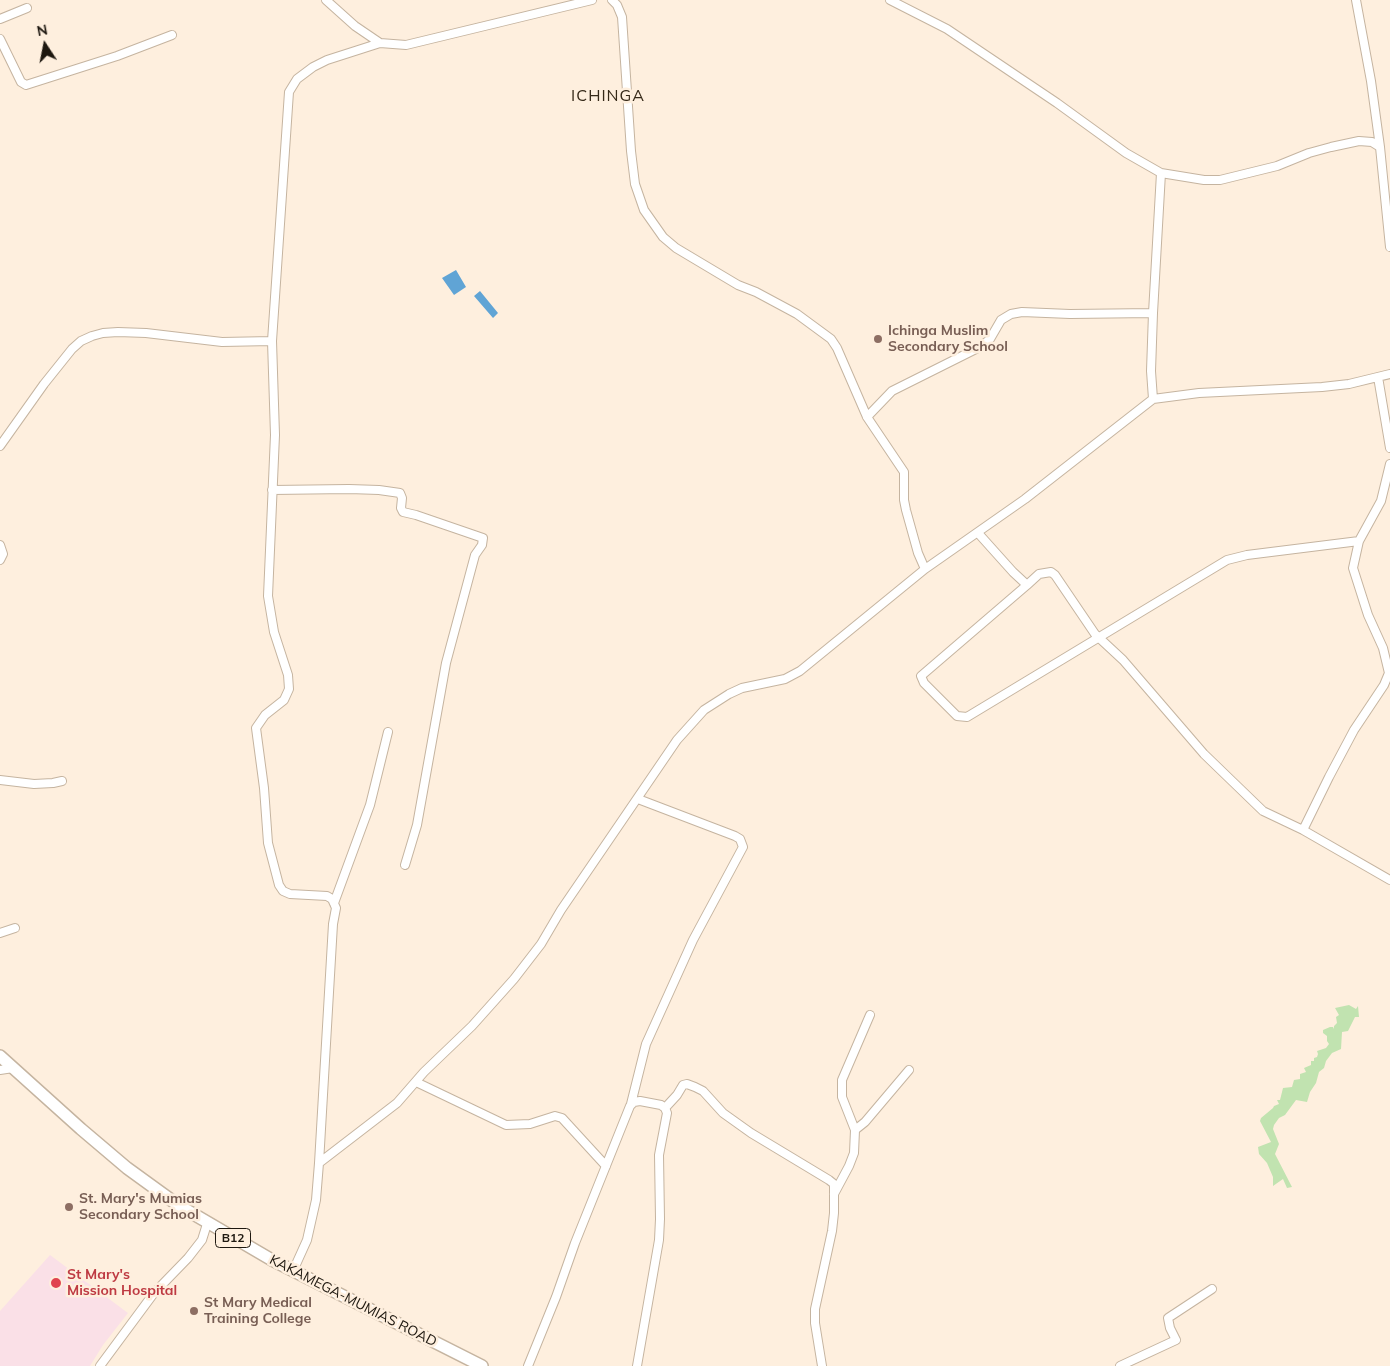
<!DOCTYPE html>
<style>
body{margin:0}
#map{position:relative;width:1390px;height:1366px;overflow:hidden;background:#feefde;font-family:Mulish,sans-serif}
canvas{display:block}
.north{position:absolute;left:20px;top:20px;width:50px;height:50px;-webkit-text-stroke:4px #feefde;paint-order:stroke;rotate:349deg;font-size:14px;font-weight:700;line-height:20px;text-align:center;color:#1e1810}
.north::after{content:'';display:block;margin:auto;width:18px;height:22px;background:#1e1810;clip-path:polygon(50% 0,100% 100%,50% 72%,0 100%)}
</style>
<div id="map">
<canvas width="1390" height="1366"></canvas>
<div class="north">N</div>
</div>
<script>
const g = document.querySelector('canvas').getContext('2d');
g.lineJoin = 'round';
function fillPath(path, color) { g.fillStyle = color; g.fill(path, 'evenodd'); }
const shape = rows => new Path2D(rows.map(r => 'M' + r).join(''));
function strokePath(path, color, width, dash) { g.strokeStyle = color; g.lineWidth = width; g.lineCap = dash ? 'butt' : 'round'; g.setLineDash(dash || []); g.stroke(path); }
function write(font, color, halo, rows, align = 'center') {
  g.font = font + ' Mulish,sans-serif'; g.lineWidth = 5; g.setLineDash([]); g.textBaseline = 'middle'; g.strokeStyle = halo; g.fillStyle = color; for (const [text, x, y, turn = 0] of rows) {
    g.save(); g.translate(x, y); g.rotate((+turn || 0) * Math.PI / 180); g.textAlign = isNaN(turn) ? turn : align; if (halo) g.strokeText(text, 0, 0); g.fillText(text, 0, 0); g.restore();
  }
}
fillPath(shape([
 [50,1255,128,1313,103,1345,90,1366,0,1366,0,1311]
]), '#fae0e7');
fillPath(shape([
 [1349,1005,1356,1009,1358,1006,1359,1017,1355,1017,1348,1031,1342,1032,1341,1049,1332,1053,1326,1061,1324,1068,1319,1072,1316,1083,1310,1092,1307,1102,1296,1100,1285,1115,1279,1118,1274,1125,1273,1129,1279,1144,1275,1154,1292,1187,1287,1188,1283,1179,1273,1186,1273,1177,1267,1163,1259,1154,1258,1147,1271,1142,1260,1121,1261,1118,1273,1108,1274,1106,1279,1104,1277,1100,1280,1100,1283,1088,1292,1087,1294,1080,1300,1079,1300,1074,1306,1072,1304,1068,1311,1065,1311,1061,1314,1061,1314,1058,1317,1057,1318,1054,1317,1051,1326,1048,1329,1044,1327,1041,1327,1036,1323,1033,1323,1030,1330,1027,1333,1027,1334,1029,1334,1026,1337,1023,1336,1017,1339,1015,1335,1008]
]), '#c1e3b0');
fillPath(shape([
 [456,270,466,287,454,295,442,278],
 [480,291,498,313,493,318,474,296]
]), '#60a4d5');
const minor = shape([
 [326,0,355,26,380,43,406,45,592,0],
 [612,0,617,5,622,17,631,151,635,184,644,210,663,237,676,248,738,285,756,292,797,314,831,339,837,348,867,417,904,472,904,500,906,510,918,553,925,569],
 [890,0,947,29,1057,103,1126,153,1161,173,1204,180,1220,180,1277,166,1309,153,1331,147,1359,141,1372,142,1380,147,1390,247],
 [1356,0,1371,81,1380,147],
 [0,19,27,8],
 [0,39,21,82,26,85,117,56,172,35],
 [1378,377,1390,448],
 [1153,399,1151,371,1153,313,1161,173],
 [867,417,892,391,980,347,990,339,1001,320,1011,314,1022,312,1070,314,1153,313],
 [0,446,44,384,72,349,81,341,92,336,103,333,118,332,146,333,222,342,272,341],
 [272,490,349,489,379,490,400,493,402,498,401,508,403,512,416,515,483,538,482,545,475,555,446,663,417,825,405,865],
 [978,533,1013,572,1027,585,1039,574,1051,572,1055,575,1095,634,1123,660,1204,754,1263,811,1303,830,1390,880],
 [0,545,3,554,0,560],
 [1027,585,921,676,924,683,957,716,967,717,1227,560,1247,555,1359,541],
 [0,780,34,784,53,783,62,781],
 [1303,830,1329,777,1354,730,1384,685,1389,673,1383,648,1368,615,1353,568,1359,541,1381,501,1390,464],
 [334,903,370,805,388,732],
 [0,933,15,928],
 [0,1070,13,1068],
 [416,1082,506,1125,530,1124,555,1116,562,1118,606,1166],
 [631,1104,646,1044,693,940,743,847,740,839,735,836,638,799],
 [665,1108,677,1095,683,1085,687,1084,695,1087,703,1091,723,1113,751,1133,829,1180,834,1184,834,1213,832,1231,815,1309,815,1323,822,1366],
 [855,1130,865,1122,909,1070],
 [319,1163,333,924,336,908,332,899,327,896,290,894,283,891,279,885,268,843,264,788,256,728,265,715,284,700,289,689,288,675,274,632,268,596,275,435,272,341,289,92,297,79,313,67,327,60,380,43],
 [834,1194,849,1166,854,1153,855,1130,842,1097,842,1080,870,1015],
 [293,1271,307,1240,316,1200,319,1163,397,1103,424,1072,472,1026,514,979,541,944,561,910,677,740,704,710,729,694,742,688,785,679,800,671,925,569,1025,499,1153,399,1199,393,1322,387,1349,384,1390,374],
 [100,1366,154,1293,188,1258,202,1240,207,1224],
 [528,1366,556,1297,575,1243,630,1106,634,1102,640,1101,661,1105,665,1108,667,1113,659,1155,660,1219,659,1240,637,1366],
 [1120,1366,1176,1340,1170,1328,1168,1318,1212,1289]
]);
const highway = shape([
 [0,1056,81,1129,127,1168,178,1205,272,1260,482,1366]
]);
strokePath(minor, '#c5b4a0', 10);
strokePath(highway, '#c5b4a0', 14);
strokePath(minor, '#fff', 8);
strokePath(highway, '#fff', 11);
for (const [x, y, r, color] of [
 [878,339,5,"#8d6e63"],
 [69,1207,5,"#8d6e63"],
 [56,1283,6,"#e0444e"],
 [194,1311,5,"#8d6e63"]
]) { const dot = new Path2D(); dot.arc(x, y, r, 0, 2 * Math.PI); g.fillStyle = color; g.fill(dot); strokePath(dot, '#feefde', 2); }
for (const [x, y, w] of [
 [233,1238,35]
]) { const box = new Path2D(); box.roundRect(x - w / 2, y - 9.5, w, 19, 4); g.fillStyle = '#feefde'; g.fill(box); strokePath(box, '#1e1810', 1); }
write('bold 12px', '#1e1810', null, [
 ["B12",233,1238]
]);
write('bold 14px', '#785e54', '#feefde', [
 ["Ichinga Muslim",888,331],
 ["Secondary School",888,347],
 ["St. Mary's Mumias",79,1199],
 ["Secondary School",79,1215],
 ["St Mary Medical",204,1303],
 ["Training College",204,1319]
], 'left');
write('bold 14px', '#be3a42', '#feefde', [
 ["St Mary's",67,1275],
 ["Mission Hospital",67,1291]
], 'left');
write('14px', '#1e1810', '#feefde', [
 ["KAKAMEGA-MUMIAS ROAD",353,1301,27]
]);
g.letterSpacing = '1px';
write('16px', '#362918', '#feefde', [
 ["ICHINGA",608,96]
]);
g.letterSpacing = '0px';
</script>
